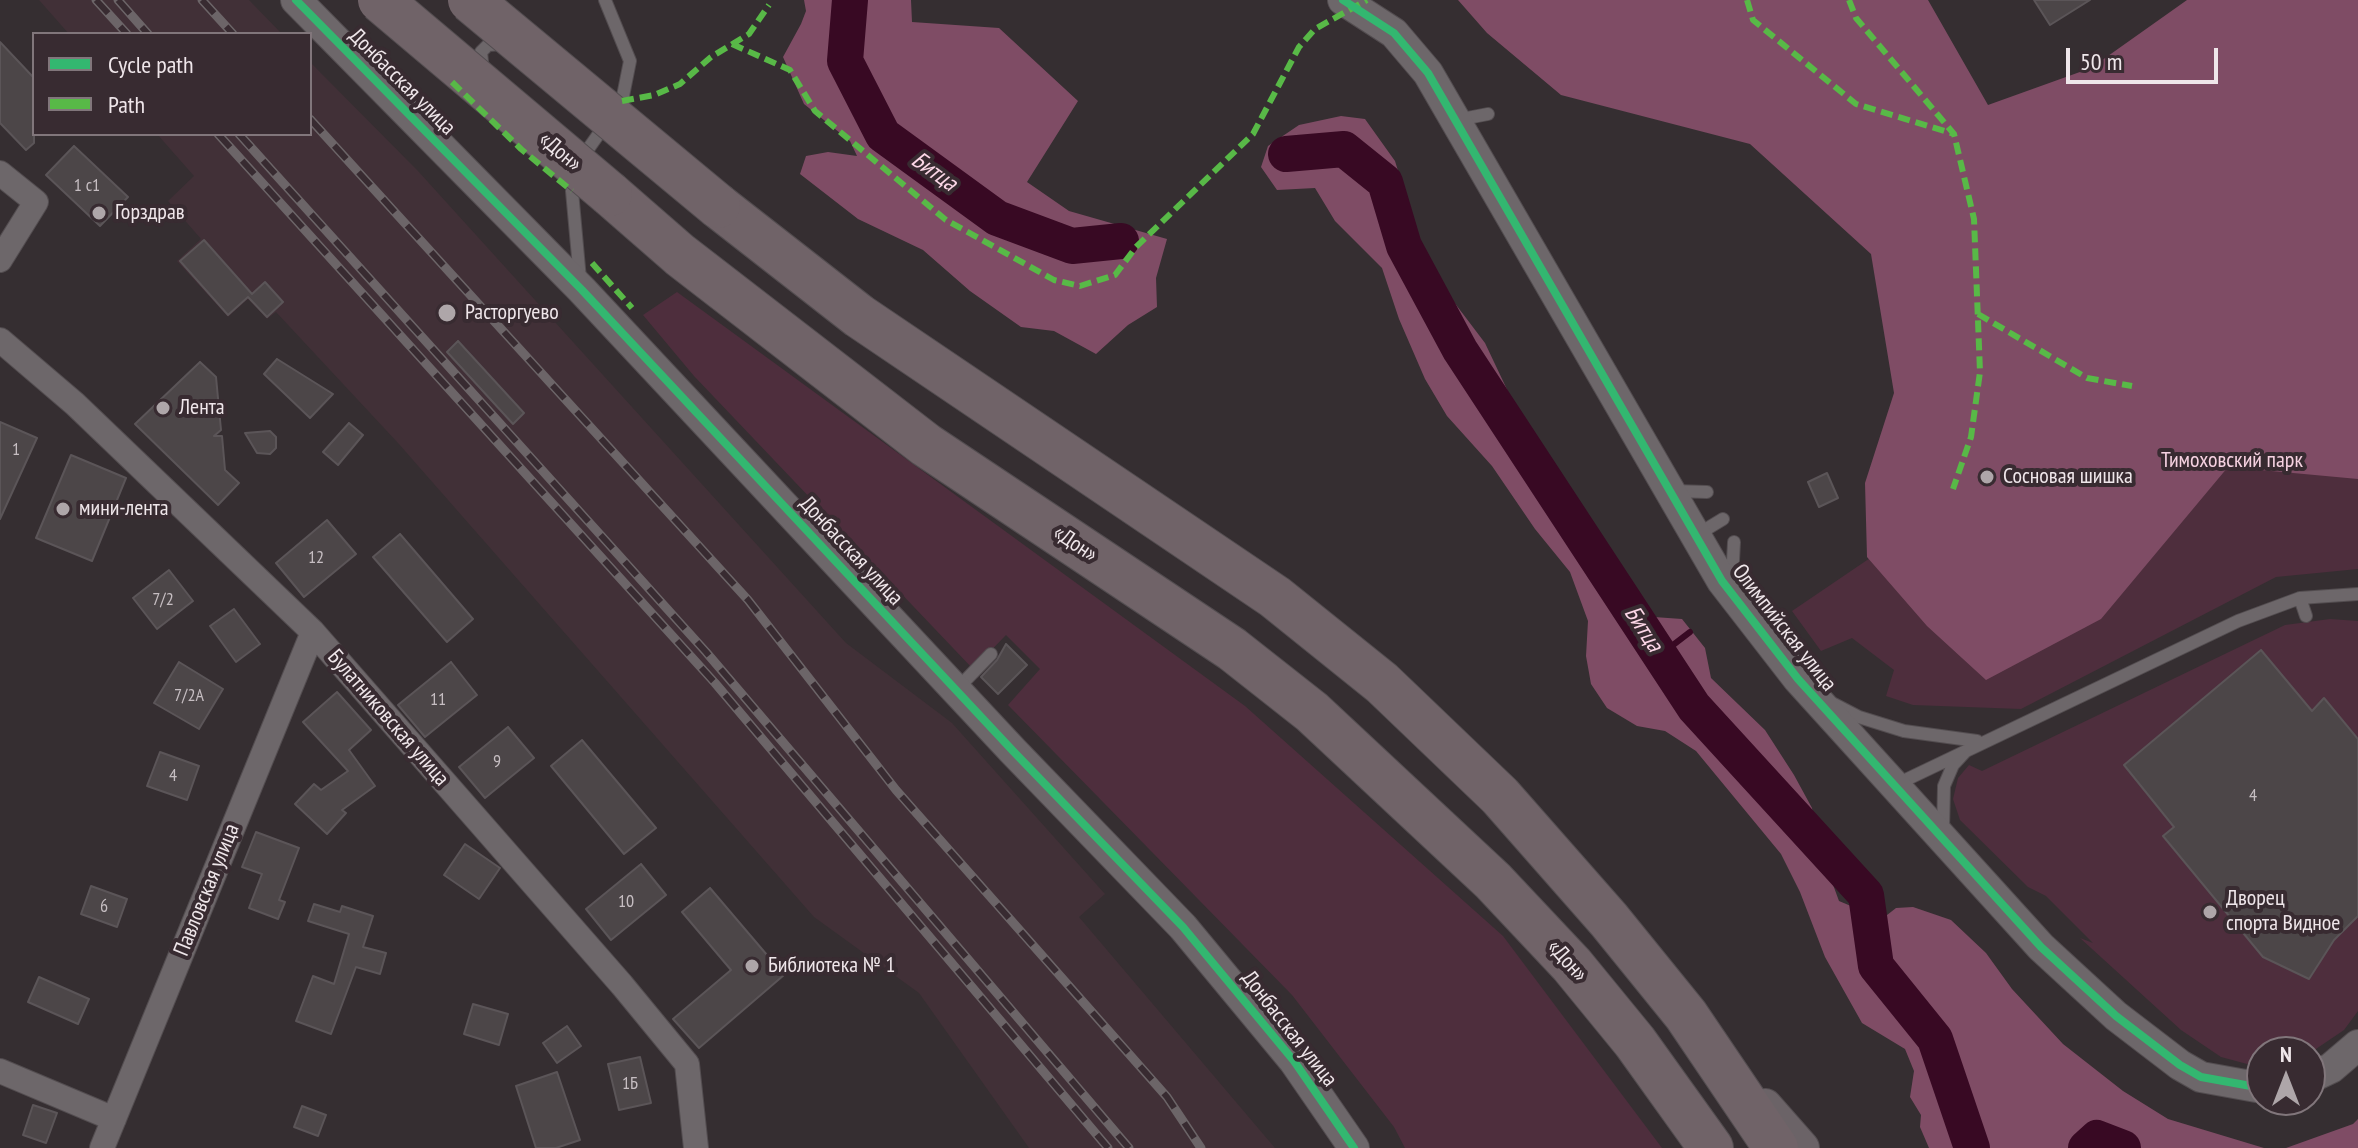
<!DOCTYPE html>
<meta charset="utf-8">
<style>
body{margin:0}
#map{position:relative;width:2358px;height:1148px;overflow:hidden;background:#352e31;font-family:"PT Sans Narrow",sans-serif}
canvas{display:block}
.legend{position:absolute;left:32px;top:32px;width:280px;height:104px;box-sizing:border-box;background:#382b31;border:2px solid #81767b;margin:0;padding:10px 14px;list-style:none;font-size:24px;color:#efe6ea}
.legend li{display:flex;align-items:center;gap:16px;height:40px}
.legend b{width:40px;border:2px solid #81767b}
.north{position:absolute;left:2246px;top:1036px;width:80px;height:80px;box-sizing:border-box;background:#382b31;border:2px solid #81767b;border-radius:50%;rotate:0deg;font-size:22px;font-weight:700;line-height:32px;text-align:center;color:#efe6ea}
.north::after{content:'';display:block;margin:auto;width:28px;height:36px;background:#aea6a9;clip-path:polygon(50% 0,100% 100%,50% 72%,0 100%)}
.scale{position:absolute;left:2066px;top:48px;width:152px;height:36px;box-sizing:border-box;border:4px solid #efe6ea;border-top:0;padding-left:10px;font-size:24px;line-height:28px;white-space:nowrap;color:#efe6ea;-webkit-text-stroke:6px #382b31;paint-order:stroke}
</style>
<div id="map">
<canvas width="2358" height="1148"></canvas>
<ul class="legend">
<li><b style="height:10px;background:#33b770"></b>Cycle path</li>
<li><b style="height:10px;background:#58b947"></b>Path</li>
</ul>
<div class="north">N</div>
<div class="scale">50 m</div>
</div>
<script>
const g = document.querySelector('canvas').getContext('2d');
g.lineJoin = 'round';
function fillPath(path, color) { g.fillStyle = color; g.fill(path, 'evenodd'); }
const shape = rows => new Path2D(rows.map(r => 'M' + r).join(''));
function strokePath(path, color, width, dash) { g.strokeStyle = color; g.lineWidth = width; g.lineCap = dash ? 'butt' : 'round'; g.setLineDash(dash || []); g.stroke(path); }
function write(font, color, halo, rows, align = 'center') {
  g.font = font + ' "PT Sans Narrow",sans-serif'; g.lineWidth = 8; g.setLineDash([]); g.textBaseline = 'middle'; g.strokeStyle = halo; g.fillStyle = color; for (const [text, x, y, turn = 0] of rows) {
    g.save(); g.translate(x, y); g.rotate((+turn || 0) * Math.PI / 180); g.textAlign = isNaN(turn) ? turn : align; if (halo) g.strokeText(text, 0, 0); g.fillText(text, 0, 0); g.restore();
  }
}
fillPath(shape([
 [39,0,249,0,282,34,69,34],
 [310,62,418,171,846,643,952,723,1105,894,1079,917,1275,1148,1029,1148,919,993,814,917,398,443,276,312,267,319,248,299,228,317,177,261,201,239,168,201,194,176,157,134,310,134]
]), '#413037');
fillPath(shape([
 [2358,227,2358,569,2276,577,2021,709,1913,705,1886,696,1894,670,1852,638,1821,651,1792,611],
 [677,292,1245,706,1503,936,1662,1148,1405,1148,1394,1127,1292,995,1008,705,1040,669,1006,635,973,669,694,376,643,315],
 [2330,619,2358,621,2358,1011,2344,1030,2310,1053,2262,1052,2262,1068,2221,1057,2181,1030,2080,938,2093,943,2046,896,2028,887,1960,820,1953,799,1958,778,1969,765,1982,771,2285,625]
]), '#4e2e3d');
fillPath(shape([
 [804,0,911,0,912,22,999,28,1078,101,1027,182,1069,211,1167,239,1156,278,1157,307,1128,325,1096,354,1054,331,1021,327,970,291,923,250,858,219,800,174,806,156,828,152,857,156,850,141,804,104,783,57,801,24,806,11],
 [1458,0,1928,0,1988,105,2091,68,2187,0,2358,0,2358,479,2228,467,2101,619,1986,680,1927,626,1867,557,1865,483,1894,393,1871,254,1750,144,1561,95,1487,33],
 [1341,116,1365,119,1395,161,1406,197,1410,227,1438,281,1485,343,1512,400,1557,474,1654,617,1682,619,1705,648,1711,678,1765,730,1794,775,1812,808,1817,841,1839,901,1882,919,1896,908,1913,907,1951,920,1986,953,2012,989,2063,1044,2123,1091,2168,1119,2264,1148,1929,1148,1920,1127,1921,1115,1910,1097,1914,1071,1905,1049,1862,1023,1825,957,1800,892,1781,854,1696,751,1665,731,1637,726,1607,708,1591,684,1586,656,1588,621,1570,572,1535,529,1492,466,1447,416,1425,379,1399,319,1382,268,1335,221,1315,188,1277,190,1261,167,1268,146,1299,125],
 [2358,1119,2358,1148,2286,1148,2353,1124]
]), '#7f4c65');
strokePath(shape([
 [1660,655,1690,632]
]), '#380923', 6);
strokePath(shape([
 [850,0,845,61,883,135,997,218,1072,246,1121,241],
 [1286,154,1344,149,1385,182,1404,246,1460,350,1694,707,1866,895,1876,966,1935,1039,1972,1148],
 [2086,1148,2097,1138,2123,1148]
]), '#380923', 36);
const building = shape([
 [2034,0,2090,0,2050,25,2034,0],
 [0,42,34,78,34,143,26,150,0,123,0,42],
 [74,146,128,197,100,226,46,175,74,146],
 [204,240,252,294,265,282,283,302,267,317,248,297,228,315,180,261,204,240],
 [458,341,524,413,513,424,447,352,458,341],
 [277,359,333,394,310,418,264,374,277,359],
 [200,362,216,377,221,430,214,436,222,436,225,470,239,483,218,505,135,424,200,362],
 [0,422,37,438,0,519,0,422],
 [349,423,363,435,338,465,323,452,349,423],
 [270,431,276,437,276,448,270,454,257,453,245,433,270,431],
 [71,455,126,478,92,561,36,538,71,455],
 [1827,473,1838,498,1819,507,1808,482,1827,473],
 [327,520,356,554,304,597,276,563,327,520],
 [400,534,473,619,447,642,373,557,400,534],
 [169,570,193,601,157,629,133,598,169,570],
 [234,609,260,644,236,662,210,626,234,609],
 [1006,644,1027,665,998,694,981,677,997,660,1006,644],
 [2261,650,2312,711,2324,698,2358,739,2358,916,2334,940,2309,979,2263,957,2163,836,2174,827,2124,765,2261,650],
 [179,662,223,689,199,729,154,703,179,662],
 [451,662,477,695,425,737,398,705,451,662],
 [337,692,371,730,349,750,375,786,342,810,346,813,327,834,295,804,314,784,321,790,348,771,303,722,337,692],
 [508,727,534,758,485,798,459,767,508,727],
 [582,740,656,828,624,854,551,766,582,740],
 [160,752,199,766,187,800,147,786,160,752],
 [256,832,299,848,279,900,285,902,278,919,249,908,262,874,242,867,256,832],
 [465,844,500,868,479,899,444,875,465,844],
 [641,864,666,895,611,940,586,909,641,864],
 [91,886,127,899,117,927,81,914,91,886],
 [710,888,784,975,699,1048,673,1019,731,970,682,912,710,888],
 [314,904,340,912,342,906,373,916,363,947,386,953,380,974,356,967,331,1034,296,1021,313,976,334,984,349,934,308,921,314,904],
 [39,977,89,999,78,1024,28,1002,39,977],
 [473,1004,508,1014,499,1045,464,1034,473,1004],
 [567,1026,581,1046,557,1063,543,1043,567,1026],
 [640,1057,651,1103,619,1110,608,1064,640,1057],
 [557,1072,580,1140,556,1148,536,1148,516,1086,557,1072],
 [33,1105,57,1113,46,1143,23,1135,33,1105],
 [302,1106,326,1115,318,1136,294,1127,302,1106]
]);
fillPath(building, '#4c4648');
strokePath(building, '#5b5558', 2);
const service = shape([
 [483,71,481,52,488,45,503,44],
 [1457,120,1488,114],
 [580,279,572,191,586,152,622,101,630,61,605,0],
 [1674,491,1707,492],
 [1695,536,1723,519],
 [1724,579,1733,561,1734,542],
 [2300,598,2306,616],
 [957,689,991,654],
 [1834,704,1859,717,1904,731,1977,741],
 [1895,785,2238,621,2300,598,2358,594],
 [1943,831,1944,786,1953,765,1965,752]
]);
const minor = shape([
 [0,173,36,202,0,260],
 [0,340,75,404,313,632,622,985,687,1064,696,1148],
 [0,1071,114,1119],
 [102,1148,313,632]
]);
const tertiary = shape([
 [296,0,582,290,1013,751,1183,927,1294,1061,1354,1148],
 [1343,0,1394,33,1428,73,1722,581,1798,679,2041,947,2116,1016,2180,1065,2201,1077,2262,1088],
 [2310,1078,2331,1068,2358,1045]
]);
const secondary = shape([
 [1765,1106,1802,1148]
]);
const motorway = shape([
 [610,194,680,255,926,445,1232,649,1312,712,1493,881,1572,965,1635,1042,1711,1148],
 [718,206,859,316,1275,597,1382,683,1500,796,1609,920,1686,1015,1776,1148]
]);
strokePath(service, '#534d50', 14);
strokePath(minor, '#534d50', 26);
strokePath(tertiary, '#534d50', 32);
strokePath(secondary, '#534d50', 36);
strokePath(motorway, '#534d50', 46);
strokePath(service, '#6d676a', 12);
strokePath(minor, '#6d676a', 24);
strokePath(tertiary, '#6d676a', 30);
strokePath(secondary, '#6b6367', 34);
strokePath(motorway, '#706368', 44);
const rail = shape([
 [96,0,127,34],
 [118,0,148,34],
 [202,0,233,34],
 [310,119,748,600,896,790,1167,1097,1201,1148],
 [218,134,715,683,1108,1148],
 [239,134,706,652,1129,1148]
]);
strokePath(rail, '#6c6568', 9);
strokePath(rail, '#382b31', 6, [18]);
const motorwayBridge = shape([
 [380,0,610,194],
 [470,0,718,206]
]);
strokePath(motorwayBridge, '#534d50', 46, []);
strokePath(motorwayBridge, '#706368', 44);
strokePath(shape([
 [1747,0,1753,20,1856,104,1954,134],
 [1849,0,1856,18,1954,134,1974,219,1980,372,1971,437,1953,489],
 [732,44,790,70,815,111,946,220,1054,280,1080,286,1115,275,1136,247,1253,134,1299,47,1315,29,1367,0],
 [452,82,521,149,572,191],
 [622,101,654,95,680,84,711,57,749,34,769,5],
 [592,263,632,308],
 [1978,314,2087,378,2132,386]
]), '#58b947', 6, [12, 6]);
strokePath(shape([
 [296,0,582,290,1013,751,1183,927,1294,1061,1354,1148],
 [1343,0,1394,33,1428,73,1722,581,1798,679,2041,947,2116,1016,2180,1065,2201,1077,2262,1088]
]), '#33b770', 8);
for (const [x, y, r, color] of [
 [99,213,8,"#aea6a9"],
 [447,313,10,"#aea6a9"],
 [163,408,8,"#aea6a9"],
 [1987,477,8,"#aea6a9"],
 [63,509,8,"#aea6a9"],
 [2210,912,8,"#aea6a9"],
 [752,966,8,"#aea6a9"]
]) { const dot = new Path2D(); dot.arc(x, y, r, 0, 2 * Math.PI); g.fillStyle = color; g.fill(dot); strokePath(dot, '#382b31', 3); }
write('18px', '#c6bec2', null, [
 ["1 с1",87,186],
 ["1",16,450],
 ["12",316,558],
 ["7/2",163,600],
 ["7/2А",189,696],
 ["11",438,700],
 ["9",497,762],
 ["4",173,776],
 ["4",2253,796],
 ["10",626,902],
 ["6",104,907],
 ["1Б",630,1084]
]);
write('22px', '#efe6ea', '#382b31', [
 ["Донбасская улица",402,82,45],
 ["«Дон»",560,152,40],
 ["«Дон»",1075,544,34],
 ["Донбасская улица",851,551,47],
 ["Олимпийская улица",1784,628,52],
 ["Булатниковская улица",388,718,49],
 ["Павловская улица",207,890,-68],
 ["«Дон»",1567,961,48],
 ["Донбасская улица",1289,1029,52]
]);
write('22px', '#efe6ea', '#382b31', [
 ["Горздрав",115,213],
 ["Расторгуево",465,313],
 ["Лента",179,408],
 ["Сосновая шишка",2003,477],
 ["мини-лента",79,509],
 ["Дворец",2226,899],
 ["спорта Видное",2226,924],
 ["Библиотека № 1",768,966]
], 'left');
write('22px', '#f6d2e1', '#382b31', [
 ["Тимоховский парк",2232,461]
]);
write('italic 24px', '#fcd7e7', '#382b31', [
 ["Битца",934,172,36],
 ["Битца",1643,629,57]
]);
</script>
